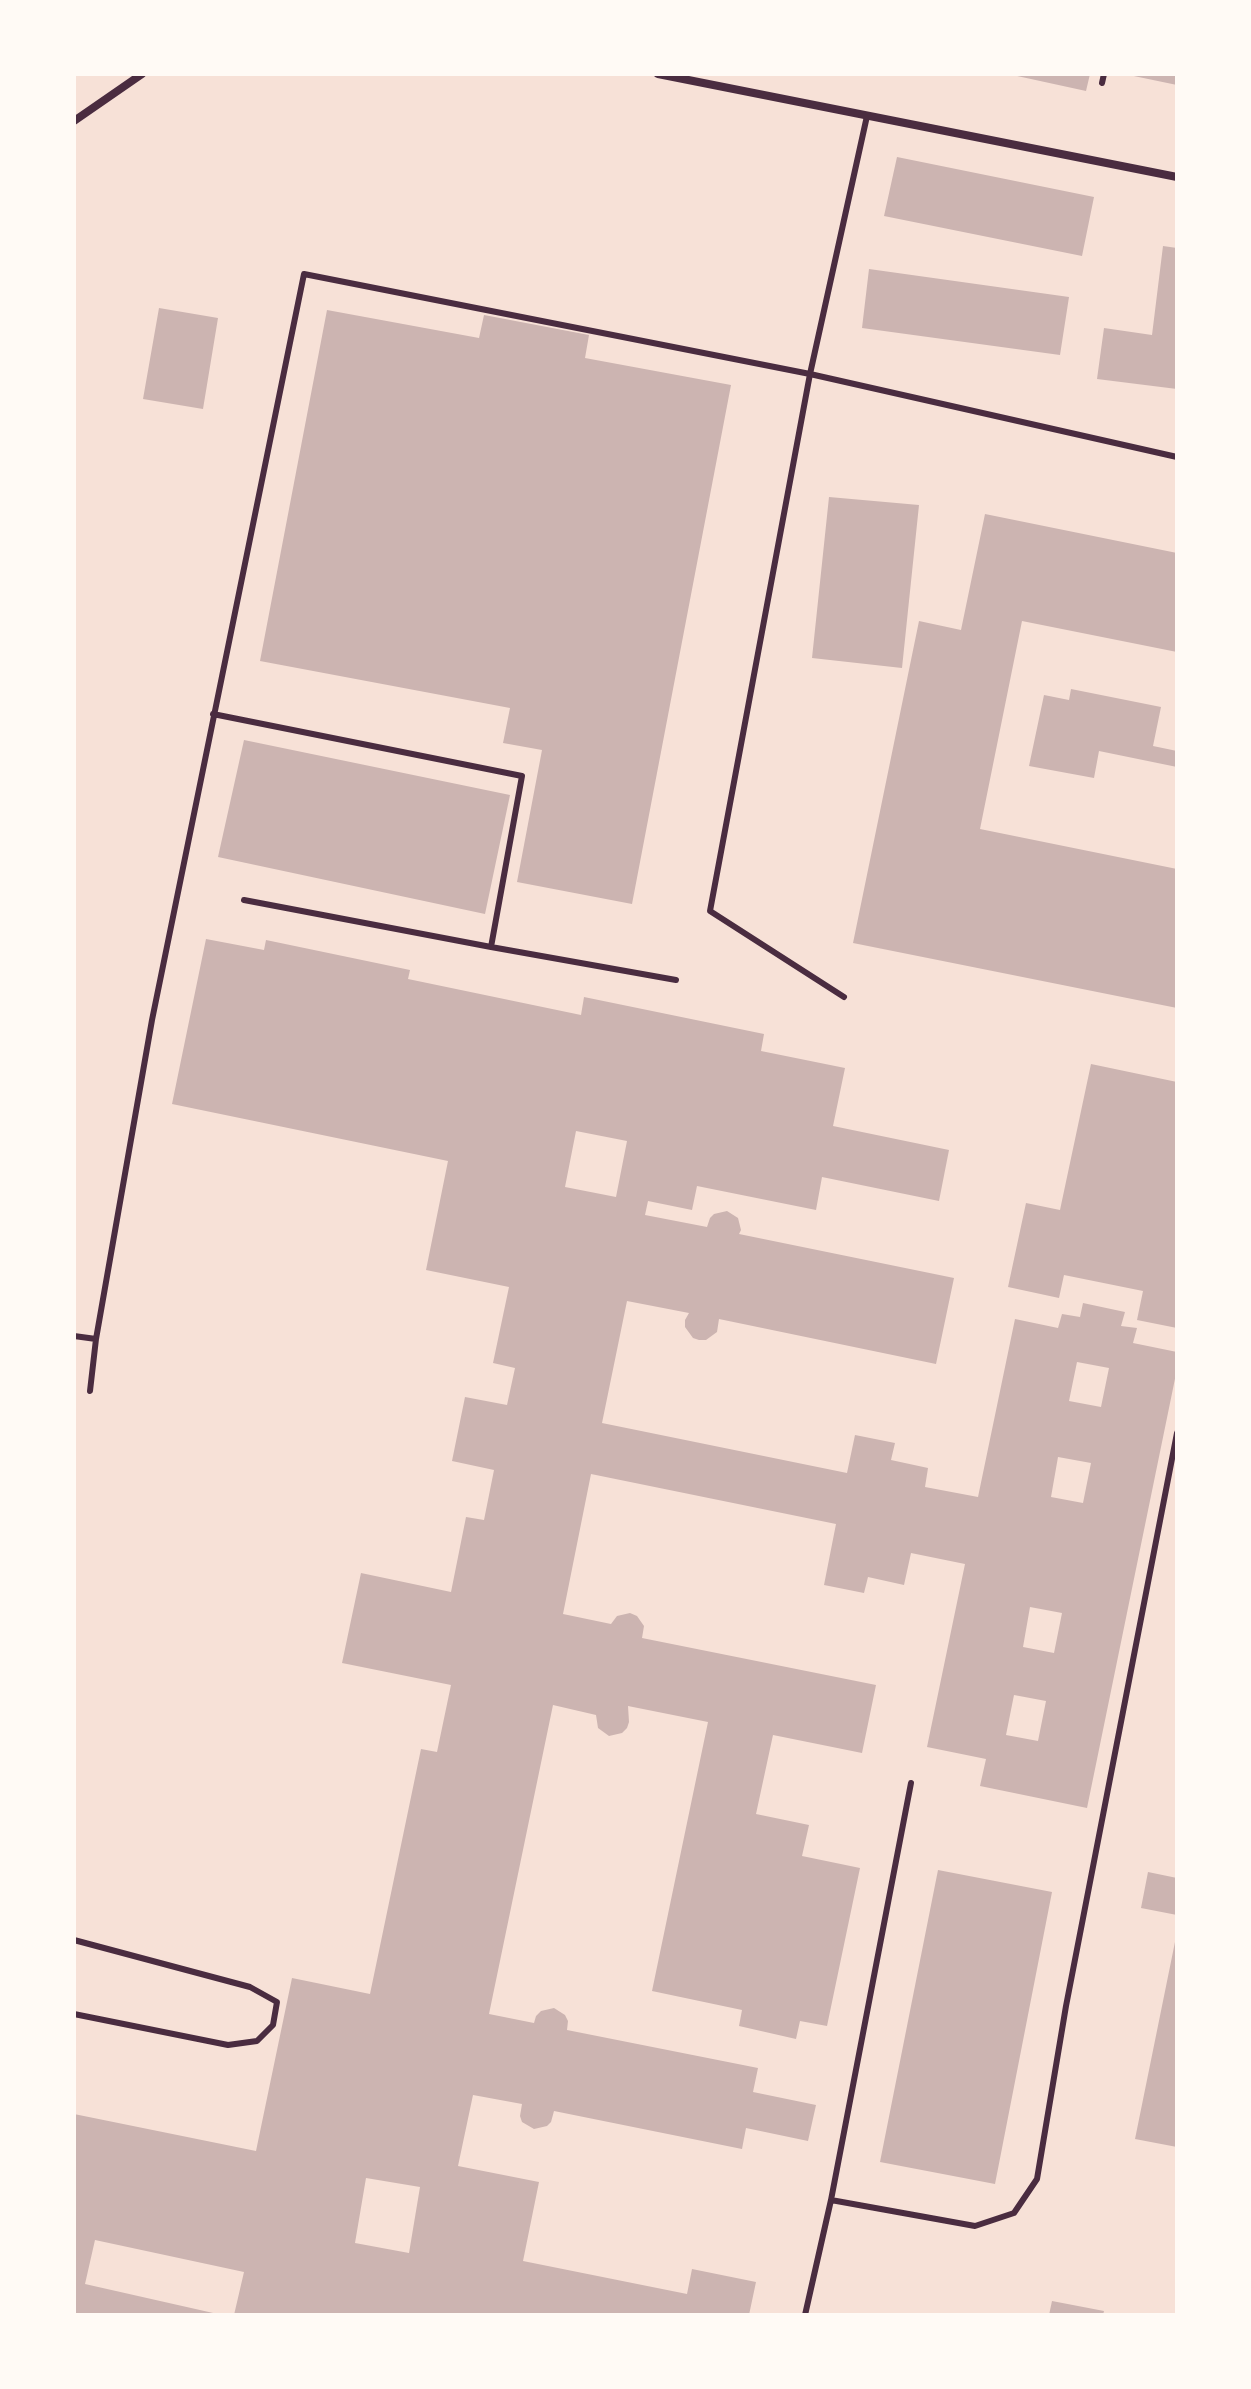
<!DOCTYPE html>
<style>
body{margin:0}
#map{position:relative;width:1251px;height:2389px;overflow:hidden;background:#f7e1d7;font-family:"PT Serif",serif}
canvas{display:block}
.frame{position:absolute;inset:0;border:76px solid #fffaf5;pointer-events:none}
</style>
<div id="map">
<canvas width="1251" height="2389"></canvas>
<div class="frame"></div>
</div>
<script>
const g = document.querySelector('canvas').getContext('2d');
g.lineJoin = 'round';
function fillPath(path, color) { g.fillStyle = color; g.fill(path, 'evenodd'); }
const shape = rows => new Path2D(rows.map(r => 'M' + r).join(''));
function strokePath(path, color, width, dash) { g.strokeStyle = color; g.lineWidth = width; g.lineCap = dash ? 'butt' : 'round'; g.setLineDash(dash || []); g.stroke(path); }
fillPath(shape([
 [1008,74,1090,74,1086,91],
 [1129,74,1177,74,1177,85,1129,75],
 [897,157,1094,197,1082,256,884,216],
 [1163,246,1177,248,1177,389,1097,379,1104,328,1152,335],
 [869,269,1069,297,1060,355,862,328],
 [159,308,218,318,203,409,143,399],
 [327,310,479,338,484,315,589,335,585,358,731,385,632,904,517,882,542,750,503,743,510,708,260,661],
 [829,497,919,505,902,668,812,658],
 [985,514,1177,553,1177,652,1022,621,980,829,1177,869,1177,1008,853,943,919,621,961,630],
 [1071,689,1161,707,1153,746,1177,751,1177,767,1099,751,1094,778,1029,766,1044,695,1069,700],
 [244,740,510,795,485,914,218,857],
 [206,939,264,950,266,940,410,970,408,979,581,1015,584,997,764,1034,761,1051,845,1068,833,1126,949,1150,939,1201,822,1177,816,1210,697,1186,692,1210,648,1201,645,1215,707,1227,710,1218,714,1214,727,1211,738,1218,741,1230,739,1234,954,1278,936,1364,719,1319,717,1332,706,1340,699,1340,693,1338,685,1327,685,1320,689,1313,627,1301,602,1423,847,1473,855,1435,895,1443,891,1460,928,1468,925,1487,978,1497,1015,1319,1058,1328,1062,1314,1080,1317,1083,1303,1125,1312,1121,1326,1137,1328,1133,1343,1177,1352,1177,1369,1087,1808,980,1786,986,1759,927,1747,965,1564,911,1553,904,1585,868,1577,864,1593,824,1585,836,1524,591,1474,563,1614,611,1624,617,1616,630,1613,637,1616,644,1626,642,1638,876,1685,862,1753,773,1735,756,1814,809,1825,802,1856,860,1868,827,2026,800,2021,796,2039,739,2026,742,2010,652,1991,708,1722,628,1706,629,1722,627,1728,622,1733,609,1736,598,1728,596,1715,553,1705,489,2014,534,2023,536,2016,541,2011,554,2008,565,2015,568,2021,567,2030,758,2068,753,2092,816,2105,808,2141,746,2128,742,2149,554,2111,551,2122,547,2126,534,2129,522,2122,520,2116,522,2104,473,2095,458,2166,539,2182,523,2261,687,2294,692,2269,756,2282,749,2315,234,2315,244,2272,95,2240,85,2284,222,2315,74,2315,74,2114,256,2151,292,1978,370,1994,421,1749,437,1752,451,1685,342,1663,361,1573,451,1592,466,1517,484,1520,494,1470,452,1461,465,1397,507,1405,515,1368,493,1363,509,1287,426,1270,448,1161,172,1104],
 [576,1131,627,1141,616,1197,565,1187],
 [1077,1362,1109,1368,1101,1407,1069,1401],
 [1058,1457,1091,1463,1083,1503,1051,1497],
 [1030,1607,1062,1613,1054,1653,1023,1647],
 [1014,1695,1046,1701,1038,1741,1006,1735],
 [366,2178,420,2187,409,2253,355,2243],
 [1091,1064,1177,1082,1177,1328,1137,1320,1143,1291,1064,1275,1059,1298,1008,1287,1026,1203,1060,1210],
 [938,1870,1052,1892,995,2184,880,2162],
 [1148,1872,1177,1878,1177,1915,1141,1908],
 [1176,1937,1177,1937,1177,2147,1135,2139],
 [1052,2301,1104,2311,1103,2315,1049,2315]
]), '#ccb4b1');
strokePath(shape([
 [1102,83,1104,74],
 [867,116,810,374,1177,457],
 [213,714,522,776,491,947,244,900],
 [491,947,676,980],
 [74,1336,96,1339],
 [90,1391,96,1339,152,1020,304,274,810,374,710,911,844,997],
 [74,1940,250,1987,277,2002,273,2025,257,2041,228,2045,74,2014],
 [831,2200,975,2226,1014,2213,1037,2179,1066,2006,1177,1433],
 [805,2315,831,2200,911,1783]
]), '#4a2c40', 6);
strokePath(shape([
 [658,74,1177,177],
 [74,121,142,74]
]), '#4a2c40', 8);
</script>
